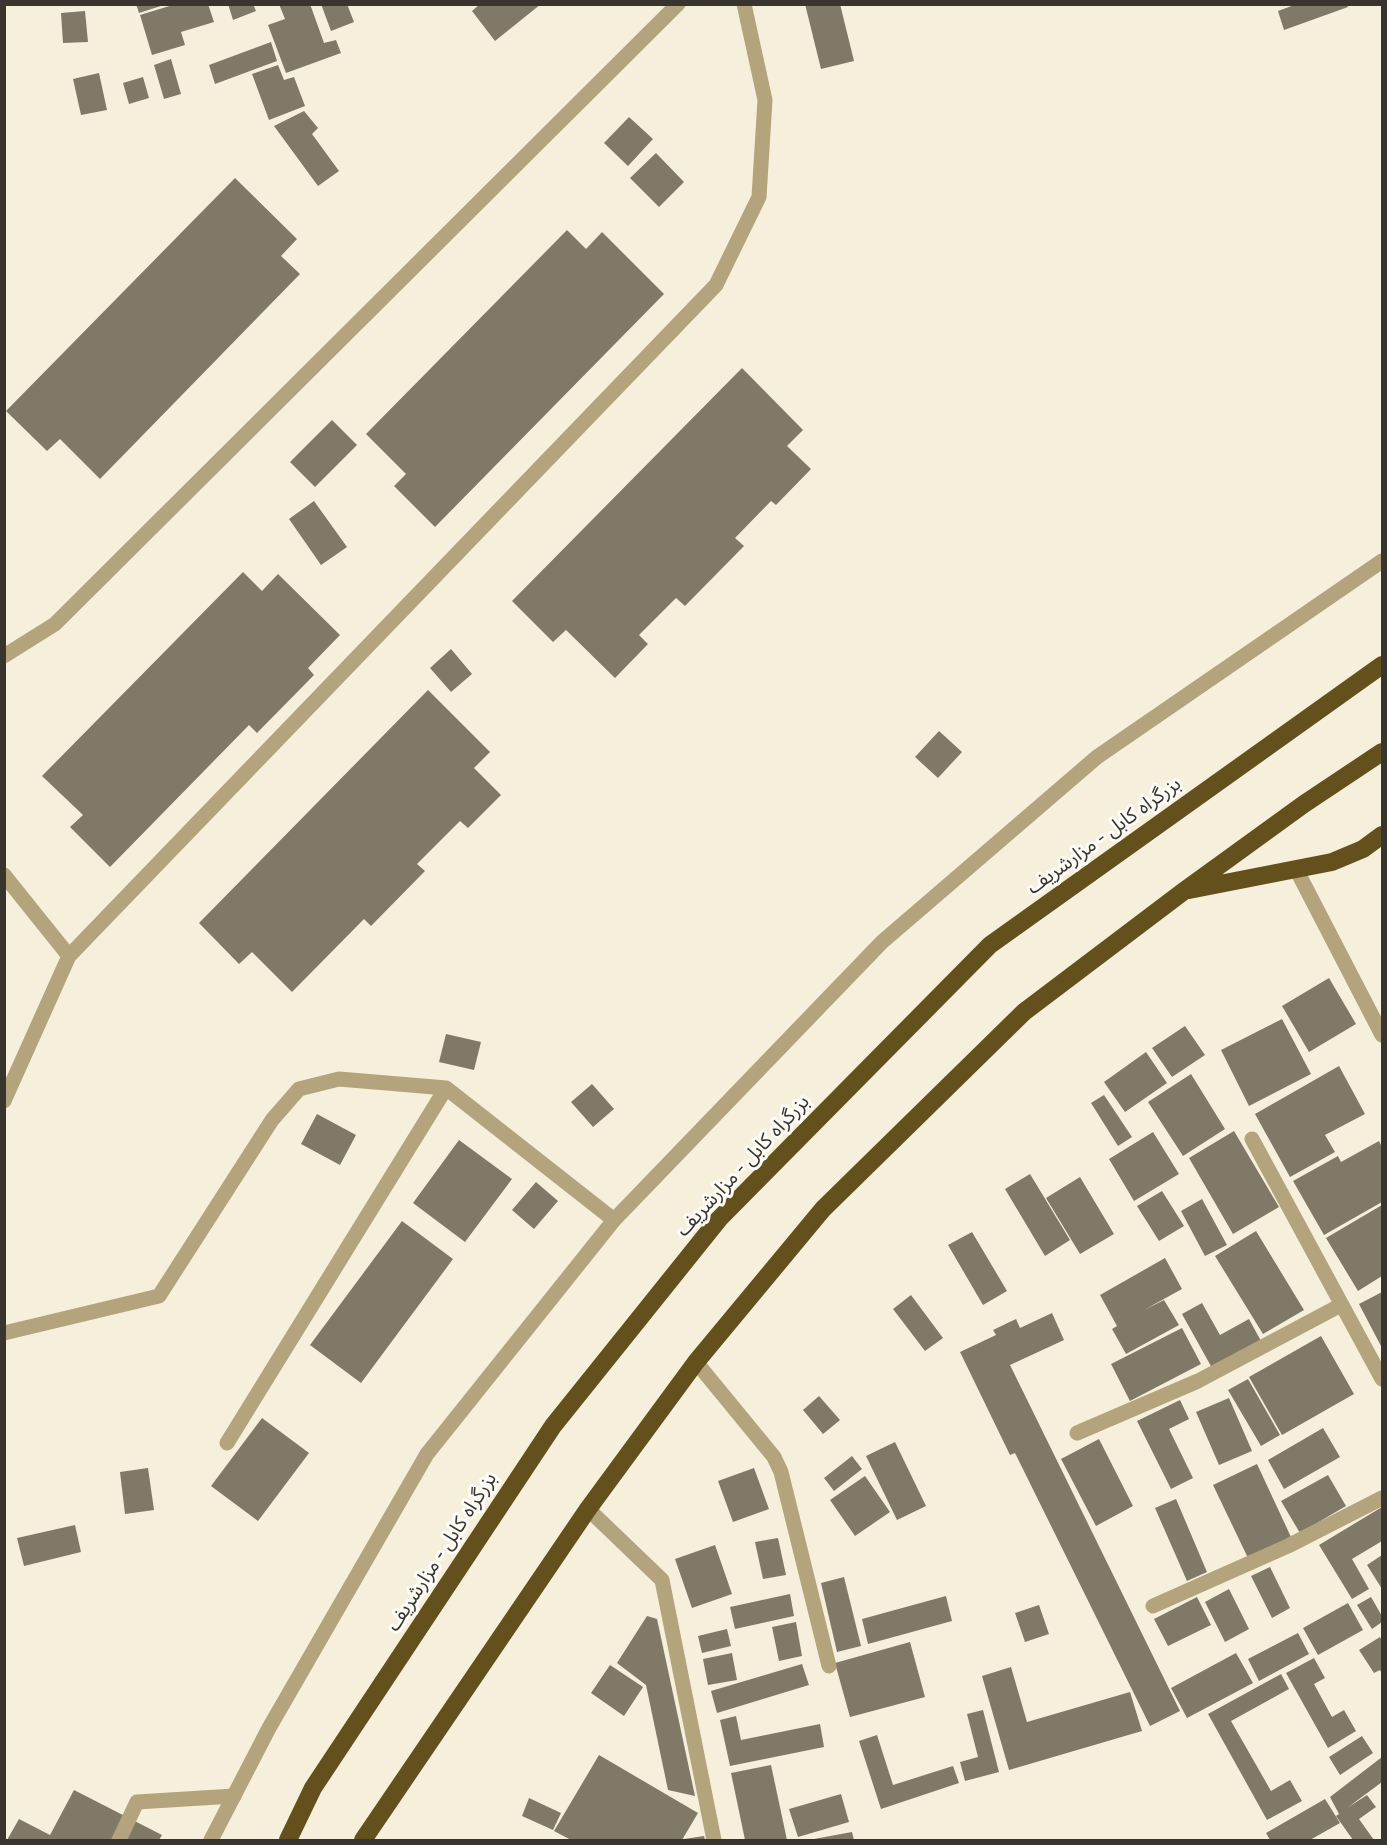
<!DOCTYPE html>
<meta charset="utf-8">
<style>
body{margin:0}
#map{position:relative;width:1387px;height:1845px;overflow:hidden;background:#f6efdb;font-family:"Noto Serif",serif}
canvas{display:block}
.frame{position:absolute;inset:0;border:6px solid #38352e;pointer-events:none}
</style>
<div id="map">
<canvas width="1387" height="1845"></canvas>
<div class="frame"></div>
</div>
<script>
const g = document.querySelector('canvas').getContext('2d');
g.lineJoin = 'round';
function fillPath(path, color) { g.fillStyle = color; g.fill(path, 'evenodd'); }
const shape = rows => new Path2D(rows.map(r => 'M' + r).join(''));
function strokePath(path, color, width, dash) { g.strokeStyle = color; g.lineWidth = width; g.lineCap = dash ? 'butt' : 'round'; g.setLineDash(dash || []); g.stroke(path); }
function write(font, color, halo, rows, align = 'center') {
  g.font = font + ' "Noto Serif","Noto Sans Arabic",serif'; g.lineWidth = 6; g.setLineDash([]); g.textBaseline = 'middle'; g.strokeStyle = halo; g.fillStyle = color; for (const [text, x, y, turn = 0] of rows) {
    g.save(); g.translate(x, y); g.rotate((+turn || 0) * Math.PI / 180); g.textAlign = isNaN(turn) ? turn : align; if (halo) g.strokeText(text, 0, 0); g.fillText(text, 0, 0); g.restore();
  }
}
fillPath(shape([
 [136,4,164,4,164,5,139,13],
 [176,4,208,4,214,22,181,32,185,45,152,55,140,15],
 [228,4,253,4,256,11,233,20],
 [279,4,310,4,324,43,336,40,341,53,286,73,268,25,285,19],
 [321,4,347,4,354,22,331,31],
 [480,4,541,4,495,41,472,11],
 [805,4,840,4,854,61,821,69],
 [1297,4,1347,4,1348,7,1284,30,1278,11],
 [85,11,88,42,63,43,61,13],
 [271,42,277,61,215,84,209,65],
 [171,59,181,94,164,99,154,65],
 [278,65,284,80,294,77,305,106,269,120,252,74],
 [99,73,107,110,81,115,73,79],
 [143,77,149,98,129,104,123,83],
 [304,111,318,128,312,134,339,171,318,186,274,126],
 [629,117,653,139,628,166,604,143],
 [656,153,684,182,659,207,630,178],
 [235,178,297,239,281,256,300,274,100,479,60,439,47,451,6,411],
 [567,230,586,249,602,232,664,294,435,527,394,486,406,474,366,434],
 [742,368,803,430,787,446,811,469,776,505,771,501,735,538,744,546,685,606,676,598,639,635,648,644,615,678,566,630,553,642,512,601],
 [332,420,357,445,315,487,290,462],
 [314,501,347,547,321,565,289,519],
 [243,572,262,591,278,574,340,635,308,668,314,675,257,733,249,725,110,867,70,827,83,815,42,776],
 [451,649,472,674,451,692,430,668],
 [428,690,490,752,474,768,501,795,468,828,460,821,417,864,425,871,371,926,364,919,292,992,252,952,239,964,199,923],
 [939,731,962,752,938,778,915,757],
 [1329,978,1356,1024,1309,1052,1282,1006],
 [1282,1019,1311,1074,1249,1106,1221,1050],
 [1185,1026,1205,1055,1172,1077,1152,1048],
 [446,1034,481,1042,474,1070,439,1062],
 [1146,1052,1167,1083,1125,1112,1104,1082],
 [1339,1066,1365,1114,1325,1135,1335,1152,1290,1177,1255,1114],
 [1191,1074,1225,1129,1183,1156,1148,1102],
 [592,1084,614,1109,593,1127,571,1102],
 [1104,1095,1132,1137,1118,1146,1091,1103],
 [317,1114,356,1135,340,1165,301,1144],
 [1234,1131,1279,1207,1233,1234,1189,1158],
 [1153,1132,1179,1174,1134,1201,1109,1159],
 [459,1140,512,1179,465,1242,413,1203],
 [1379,1141,1382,1147,1382,1202,1324,1235,1293,1181,1338,1156,1341,1162],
 [1030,1174,1070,1240,1045,1256,1005,1189],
 [1080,1177,1114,1234,1080,1254,1046,1198],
 [536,1182,558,1201,534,1229,512,1210],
 [1162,1191,1184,1226,1159,1241,1137,1206],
 [1202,1199,1227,1245,1205,1256,1181,1211],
 [1382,1205,1382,1276,1358,1291,1326,1238],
 [402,1221,453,1259,361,1383,310,1345],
 [1256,1231,1304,1310,1263,1334,1215,1256],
 [972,1232,1007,1291,983,1305,948,1245],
 [1165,1258,1182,1289,1144,1310,1164,1300,1179,1325,1126,1354,1112,1329,1117,1326,1100,1295],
 [1382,1292,1382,1348,1359,1304],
 [911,1295,943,1338,925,1351,893,1309],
 [1202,1303,1220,1335,1249,1319,1261,1341,1212,1368,1182,1314],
 [1052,1313,1064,1340,1010,1365,1180,1711,1150,1726,1015,1453,1010,1455,960,1352,996,1335,993,1330,1016,1319,1020,1328],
 [1182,1328,1201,1364,1130,1401,1111,1364],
 [1321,1336,1354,1394,1282,1435,1249,1377],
 [1248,1379,1280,1435,1261,1446,1228,1390],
 [819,1396,840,1420,823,1434,803,1410],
 [1229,1398,1252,1451,1219,1465,1196,1412],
 [1180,1400,1189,1419,1169,1429,1193,1478,1171,1489,1137,1421],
 [262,1418,309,1453,258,1521,211,1486],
 [1323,1428,1340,1457,1284,1489,1268,1460],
 [1099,1439,1133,1506,1096,1526,1061,1459],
 [895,1442,926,1506,897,1520,866,1456],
 [852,1456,862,1469,834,1491,824,1478],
 [1257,1464,1291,1537,1248,1558,1213,1485],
 [148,1468,154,1510,125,1514,120,1472],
 [754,1468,769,1509,733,1522,718,1481],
 [1328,1475,1346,1506,1300,1533,1281,1501],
 [865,1476,890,1512,855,1536,830,1500],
 [1176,1499,1207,1572,1187,1581,1155,1508],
 [1382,1507,1382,1541,1352,1559,1369,1589,1352,1599,1319,1545],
 [75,1525,81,1552,24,1566,17,1538],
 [778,1538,786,1575,763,1579,755,1542],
 [715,1545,732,1594,692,1608,675,1559],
 [1382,1555,1382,1589,1367,1565],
 [1270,1567,1290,1608,1272,1618,1251,1576],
 [844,1577,861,1646,837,1652,821,1583],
 [1229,1589,1249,1629,1225,1642,1205,1602],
 [790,1594,794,1616,735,1629,730,1607],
 [946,1596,952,1621,868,1644,862,1619],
 [1197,1597,1211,1625,1168,1646,1154,1619],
 [1371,1597,1382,1616,1382,1622,1372,1629,1357,1605],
 [1348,1603,1363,1630,1318,1655,1303,1628],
 [1039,1605,1049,1634,1025,1642,1015,1613],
 [647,1616,657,1619,695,1796,668,1790,646,1685,617,1663],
 [796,1622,802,1656,779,1661,772,1627],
 [727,1629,731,1646,702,1653,698,1636],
 [1298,1633,1309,1654,1259,1681,1248,1659],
 [1380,1637,1382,1641,1382,1674,1380,1670,1374,1673,1359,1650],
 [910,1642,925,1697,850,1717,835,1663],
 [732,1653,737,1680,708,1685,703,1659],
 [1236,1653,1253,1683,1187,1718,1171,1688],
 [1314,1658,1325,1678,1314,1684,1332,1717,1344,1710,1356,1731,1328,1748,1286,1673],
 [802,1664,809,1685,717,1713,711,1691],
 [610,1665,643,1687,624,1716,591,1693],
 [1011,1667,1027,1722,1130,1692,1142,1731,1009,1770,982,1676],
 [1281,1674,1289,1689,1231,1721,1271,1791,1290,1780,1302,1801,1267,1820,1208,1714],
 [983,1710,999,1772,965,1781,960,1762,978,1757,967,1714],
 [736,1716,741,1740,820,1724,824,1747,730,1766,720,1720],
 [877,1735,893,1785,953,1766,959,1783,881,1809,859,1741],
 [1362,1736,1373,1753,1340,1775,1329,1757],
 [599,1755,698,1813,682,1840,571,1840,554,1831],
 [1382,1757,1382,1782,1347,1808,1367,1795,1376,1807,1359,1819,1374,1840,1353,1840,1336,1816,1339,1814,1330,1797],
 [771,1765,787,1840,745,1840,731,1773],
 [74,1790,162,1835,159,1840,7,1840,19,1819,50,1835],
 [841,1794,849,1822,798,1837,789,1809],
 [529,1798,561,1813,553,1830,522,1816],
 [1325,1799,1340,1823,1310,1840,1270,1840,1266,1833],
 [852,1832,854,1840,814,1840,814,1839],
 [704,1836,705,1840,684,1840,684,1839]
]), '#807968');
strokePath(shape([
 [4,656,55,624,678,4],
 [1296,869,1382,1035],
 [4,875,69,956],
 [4,1101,69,956,716,285,759,197,765,100,744,4],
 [4,1333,159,1296,272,1120,299,1089,339,1079,446,1088,614,1220],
 [696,1362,774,1457,781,1472,829,1666],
 [227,1443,446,1088],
 [119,1840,137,1802,234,1796]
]), '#b3a47d', 15);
strokePath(shape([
 [1252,1139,1382,1379],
 [1077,1433,1198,1381,1341,1305],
 [588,1509,662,1580,714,1840],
 [1153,1606,1288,1546,1382,1498],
 [211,1840,269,1728,427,1454,614,1220,882,942,1097,757,1382,561]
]), '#b3a47d', 15);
strokePath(shape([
 [1189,890,1332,862,1363,849,1382,835],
 [288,1840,313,1788,553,1426,719,1219,990,945,1382,665],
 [363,1840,588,1509,696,1362,823,1209,1024,1012,1184,891,1304,804,1382,752]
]), '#63501c', 18);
write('20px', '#38352e', '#fefcf8', [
 ["بزرگراه کابل - مزارشریف",1104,836,-36],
 ["بزرگراه کابل - مزارشریف",743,1166,-47],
 ["بزرگراه کابل - مزارشریف",442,1552,-57]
]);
</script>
